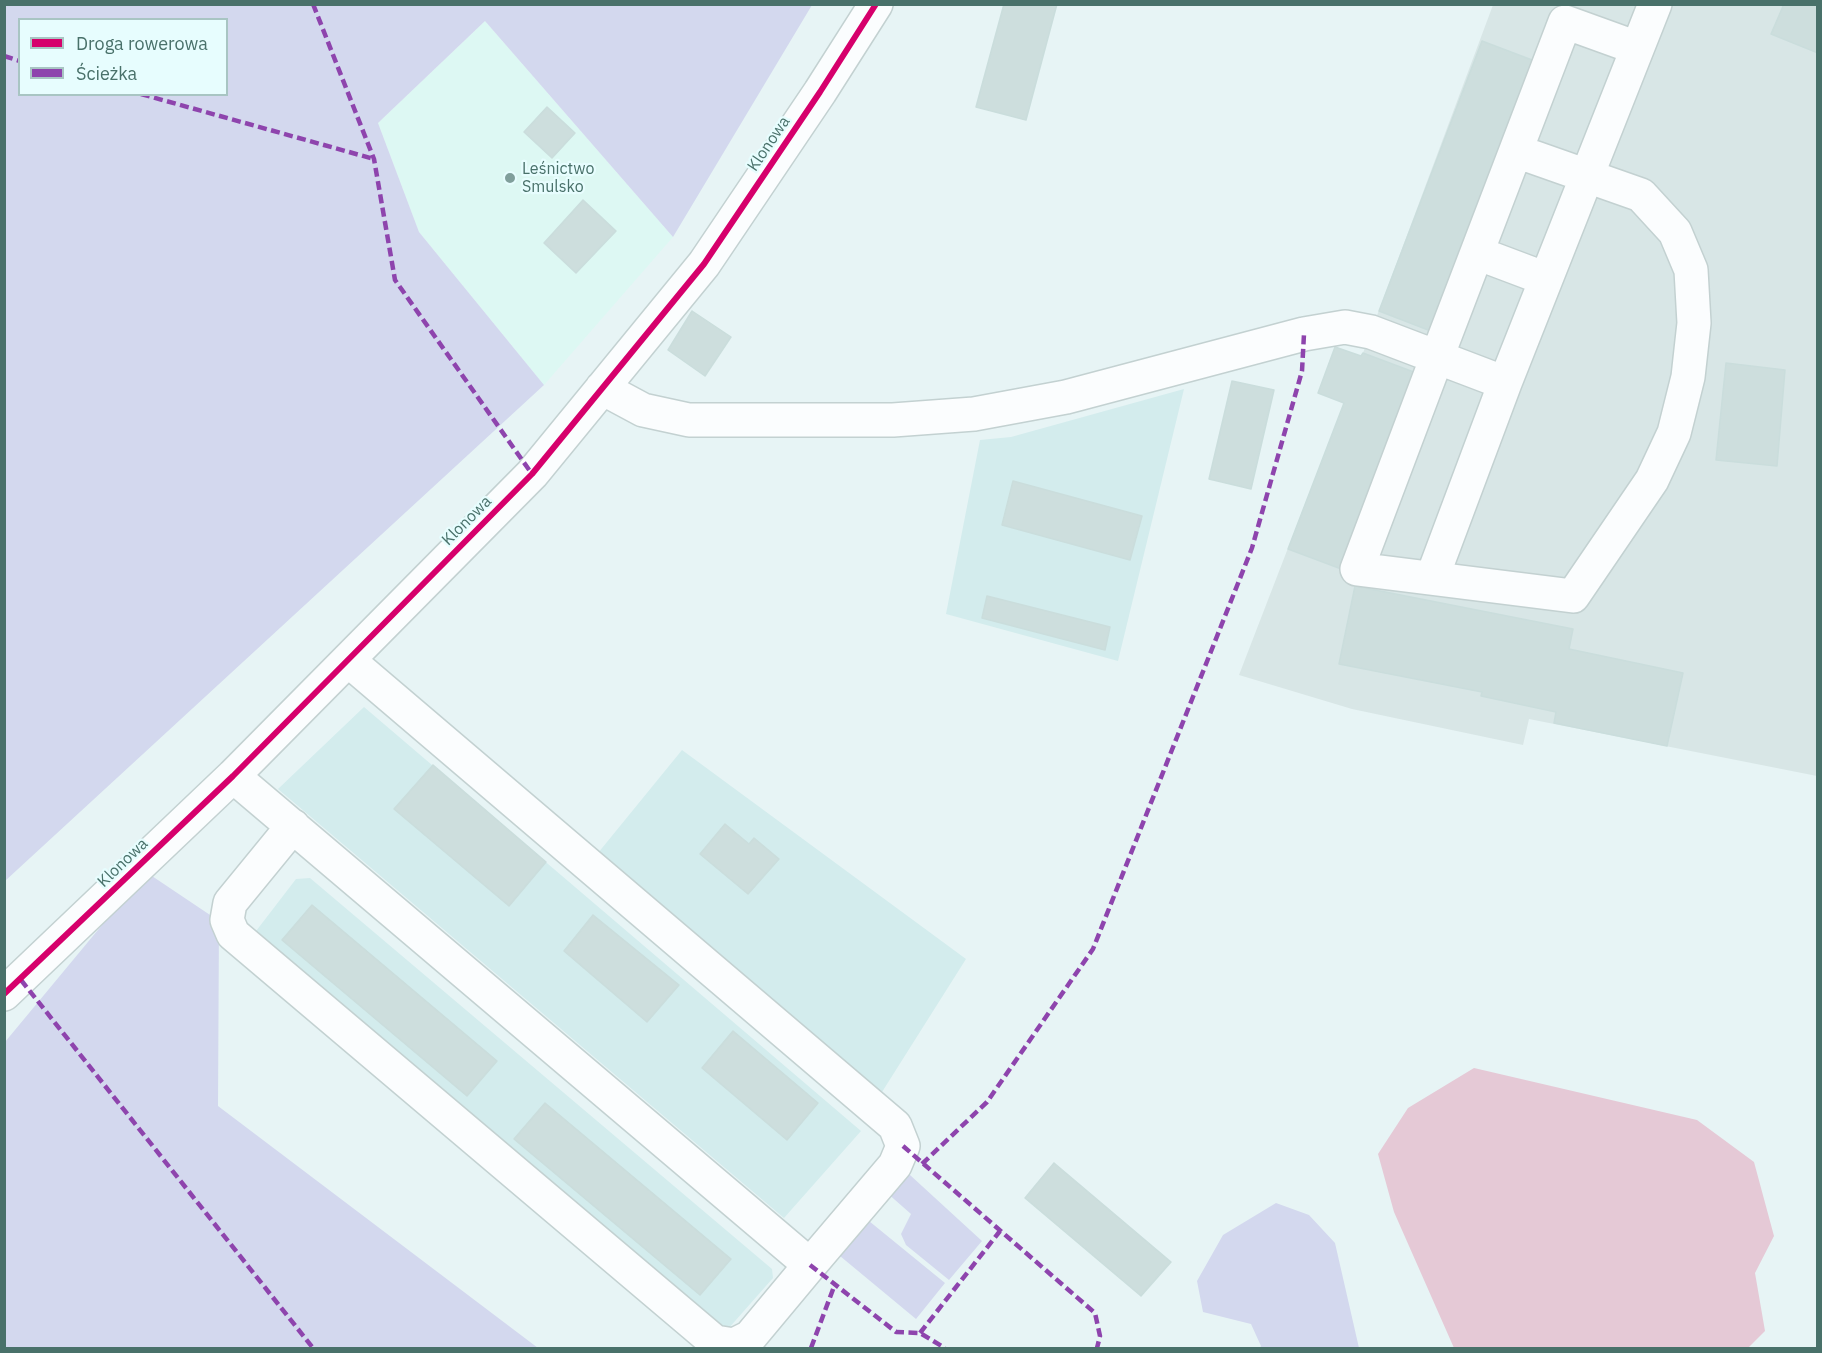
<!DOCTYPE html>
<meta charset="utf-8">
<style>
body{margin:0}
#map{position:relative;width:1822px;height:1353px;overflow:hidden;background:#e7f4f5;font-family:"IBM Plex Sans",sans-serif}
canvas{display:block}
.frame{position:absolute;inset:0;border:6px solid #49716a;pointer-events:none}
.legend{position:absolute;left:18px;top:18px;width:210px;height:78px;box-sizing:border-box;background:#e7fdfe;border:2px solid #a8c5c3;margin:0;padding:8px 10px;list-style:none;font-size:18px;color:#49716a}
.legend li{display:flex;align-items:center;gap:12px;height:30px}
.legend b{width:30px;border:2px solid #a8c5c3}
</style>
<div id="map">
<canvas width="1822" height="1353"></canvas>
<div class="frame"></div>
<ul class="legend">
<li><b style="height:8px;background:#d6006c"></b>Droga rowerowa</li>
<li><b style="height:8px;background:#8e44ad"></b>Ścieżka</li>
</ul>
</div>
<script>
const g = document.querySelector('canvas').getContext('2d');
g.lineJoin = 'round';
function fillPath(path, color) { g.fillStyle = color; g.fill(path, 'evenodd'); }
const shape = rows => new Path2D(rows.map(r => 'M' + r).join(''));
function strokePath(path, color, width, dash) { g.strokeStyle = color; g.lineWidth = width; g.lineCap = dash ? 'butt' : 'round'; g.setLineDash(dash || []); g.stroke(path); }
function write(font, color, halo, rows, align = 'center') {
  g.font = font + ' "IBM Plex Sans",sans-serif'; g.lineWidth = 4.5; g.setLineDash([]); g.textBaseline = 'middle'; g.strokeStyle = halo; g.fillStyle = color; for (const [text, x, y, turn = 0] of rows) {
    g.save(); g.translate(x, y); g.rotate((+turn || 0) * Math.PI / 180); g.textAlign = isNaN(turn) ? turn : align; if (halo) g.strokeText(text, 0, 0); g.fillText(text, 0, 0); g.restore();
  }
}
fillPath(shape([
 [1184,389,1118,661,946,614,980,440,1011,437],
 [364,707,861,1131,784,1218,278,789],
 [682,750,966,959,882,1092,598,853],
 [310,878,772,1269,773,1278,728,1329,716,1330,253,935,296,879]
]), '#d3eced');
fillPath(shape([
 [485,21,673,237,544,385,419,232,378,123]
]), '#ddf8f3');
fillPath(shape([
 [1493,5,1817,5,1817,776,1529,719,1523,745,1352,709,1239,675,1344,403,1318,393,1335,347,1361,356,1363,353]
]), '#d8e6e6');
fillPath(shape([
 [5,4,812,5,673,237,485,21,378,123,419,232,544,385,5,881],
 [20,20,226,20,226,94,20,94],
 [146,872,219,921,218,1106,538,1348,5,1348,5,1042],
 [902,1173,910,1175,982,1241,949,1280,906,1245,901,1234,911,1214,886,1192],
 [1276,1203,1309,1215,1335,1243,1359,1348,1260,1348,1261,1346,1251,1324,1203,1312,1197,1281,1223,1235],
 [869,1221,945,1283,916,1319,840,1256]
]), '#d3d8ee');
fillPath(shape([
 [1474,1068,1697,1120,1754,1162,1774,1236,1755,1273,1765,1331,1748,1348,1454,1348,1394,1212,1378,1154,1408,1108]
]), '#e5c9d6');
const building = shape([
 [1004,4,1057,4,1026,120,976,107,1004,4],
 [1784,4,1818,4,1818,53,1771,34,1784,4],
 [1482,41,1540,63,1436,333,1379,311,1482,41],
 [547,107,575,133,552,158,524,132,547,107],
 [583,200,616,231,576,273,544,243,583,200],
 [692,311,731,337,705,376,668,350,692,311],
 [1335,347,1361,356,1363,353,1419,374,1344,570,1288,549,1344,403,1318,393,1335,347],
 [1726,363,1785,370,1777,466,1716,460,1726,363],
 [1232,381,1274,390,1251,489,1209,479,1232,381],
 [1013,481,1142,516,1130,560,1002,525,1013,481],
 [1355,586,1573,629,1569,649,1683,673,1667,746,1554,723,1556,712,1481,696,1482,692,1339,664,1355,586],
 [987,596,1110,627,1105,650,982,618,987,596],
 [433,765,546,862,509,906,394,809,433,765],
 [725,824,749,844,754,838,779,859,748,894,700,854,725,824],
 [312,905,497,1061,467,1096,282,940,312,905],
 [593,915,679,985,647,1022,564,951,593,915],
 [733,1031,818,1103,787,1140,702,1068,733,1031],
 [545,1103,731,1259,700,1295,514,1139,545,1103],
 [1054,1163,1171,1262,1141,1296,1025,1198,1054,1163]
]);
fillPath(building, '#cddedd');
strokePath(building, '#cadddc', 1.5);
const minor = shape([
 [1516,151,1641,195,1675,232,1691,270,1694,323,1688,377,1674,433,1652,480,1573,596,1357,569,1437,357,1565,22,1637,48],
 [1477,253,1546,279],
 [602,388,643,410,689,420,893,420,974,414,1066,397,1304,334,1345,327,1371,332,1505,383,1655,4],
 [1432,578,1505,383],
 [233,776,810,1265,895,1165,903,1146,895,1126,348,660],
 [293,826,230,903,227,920,233,934,715,1342,734,1345,750,1337,810,1265],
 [4,994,233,776,532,474,704,264,820,92,876,4]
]);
strokePath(minor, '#c3d1d1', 36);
strokePath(minor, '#fbfdfe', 33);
strokePath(shape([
 [313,4,374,159,395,280,532,474],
 [4,56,20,61],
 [141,94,374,159],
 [21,980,313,1348],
 [903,1146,1095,1313,1100,1336,1097,1348],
 [922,1164,987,1102,1093,949,1252,548,1302,371,1304,334],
 [810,1265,896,1332,920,1333,945,1348],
 [920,1333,1000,1231],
 [811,1348,835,1284]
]), '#8e44ad', 4.5, [9, 4.5]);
strokePath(shape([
 [4,994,233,776,532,474,704,264,820,92,876,4]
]), '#d6006c', 6);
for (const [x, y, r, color] of [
 [510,178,6,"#809f9b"]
]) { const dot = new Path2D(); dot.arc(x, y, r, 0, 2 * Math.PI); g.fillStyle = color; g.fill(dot); strokePath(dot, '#e7fdfe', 2); }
write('16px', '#49716a', '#e7fdfe', [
 ["Klonowa",769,144,-56],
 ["Klonowa",467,521,-45],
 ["Klonowa",123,863,-44]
]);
write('16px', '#49716a', '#e7fdfe', [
 ["Leśnictwo",522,169],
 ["Smulsko",522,187]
], 'left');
</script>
